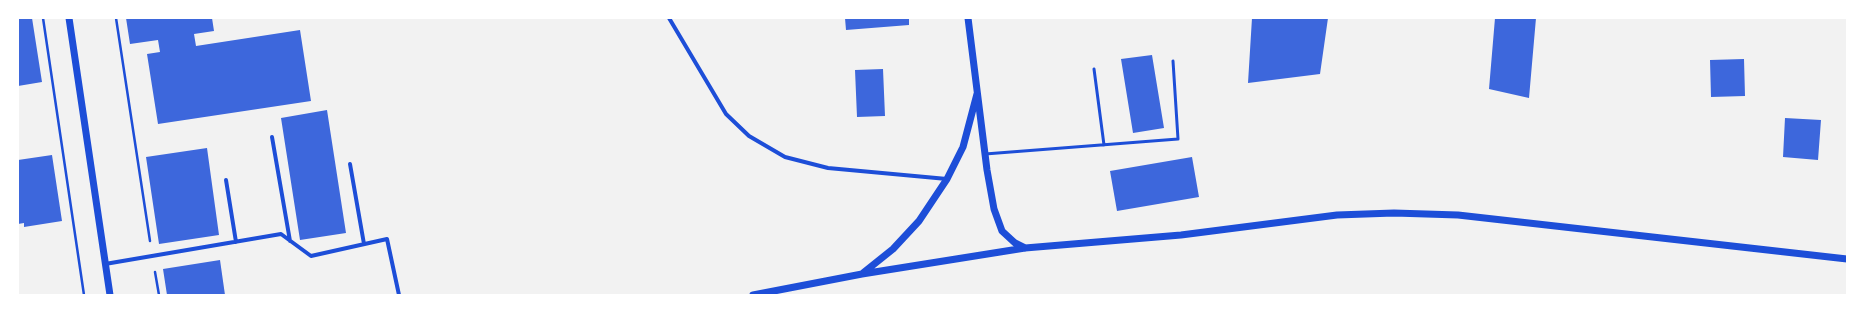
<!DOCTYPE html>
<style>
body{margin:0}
#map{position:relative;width:1865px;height:313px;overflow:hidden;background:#f2f2f2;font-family:"DejaVu Sans",sans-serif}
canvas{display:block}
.frame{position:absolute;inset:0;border:19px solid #fff;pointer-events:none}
</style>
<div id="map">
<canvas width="1865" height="313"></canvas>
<div class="frame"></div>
</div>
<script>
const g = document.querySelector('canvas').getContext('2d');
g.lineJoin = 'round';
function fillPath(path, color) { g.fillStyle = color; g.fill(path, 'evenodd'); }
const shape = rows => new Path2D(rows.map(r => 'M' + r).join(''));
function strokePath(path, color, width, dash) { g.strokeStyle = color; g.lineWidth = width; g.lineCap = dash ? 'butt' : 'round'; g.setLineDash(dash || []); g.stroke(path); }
fillPath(shape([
 [18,18,32,18,42,82,18,86],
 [126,18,212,18,214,31,194,34,196,46,300,30,311,101,158,124,147,54,160,52,158,40,130,44],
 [845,18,909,18,909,25,846,30],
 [1252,18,1328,18,1320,74,1248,83],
 [1495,18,1536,18,1529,98,1489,89],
 [1152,55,1164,128,1133,133,1121,59],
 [1744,59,1745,96,1711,97,1710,60],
 [883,69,885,116,857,117,855,70],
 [327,110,346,233,300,240,281,118],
 [1785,118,1821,120,1818,160,1783,157],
 [207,148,219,235,159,244,146,157],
 [52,155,62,221,24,227,24,223,18,224,18,160],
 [1192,157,1199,197,1117,211,1110,171],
 [220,260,225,295,167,295,163,269]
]), '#3d67dc');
strokePath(shape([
 [43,18,84,295],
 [116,18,150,241],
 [155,272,159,295]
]), '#1d4ed8', 2.5);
strokePath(shape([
 [1094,69,1104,145],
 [985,154,1178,139,1173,61]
]), '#1d4ed8', 3);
strokePath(shape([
 [669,18,726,114,749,136,785,157,828,168,947,179],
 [272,137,290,241],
 [350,164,364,244],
 [226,180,236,242],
 [105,264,281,234,311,256,387,239,399,295]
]), '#1d4ed8', 4);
strokePath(shape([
 [69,18,110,295],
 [968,18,987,170,994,209,1002,231,1015,243,1025,248],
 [863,273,893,249,919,221,947,179,963,147,977,94],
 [753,295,862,274,1025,248,1181,235,1337,215,1394,213,1458,215,1847,259]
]), '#1d4ed8', 7);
</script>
